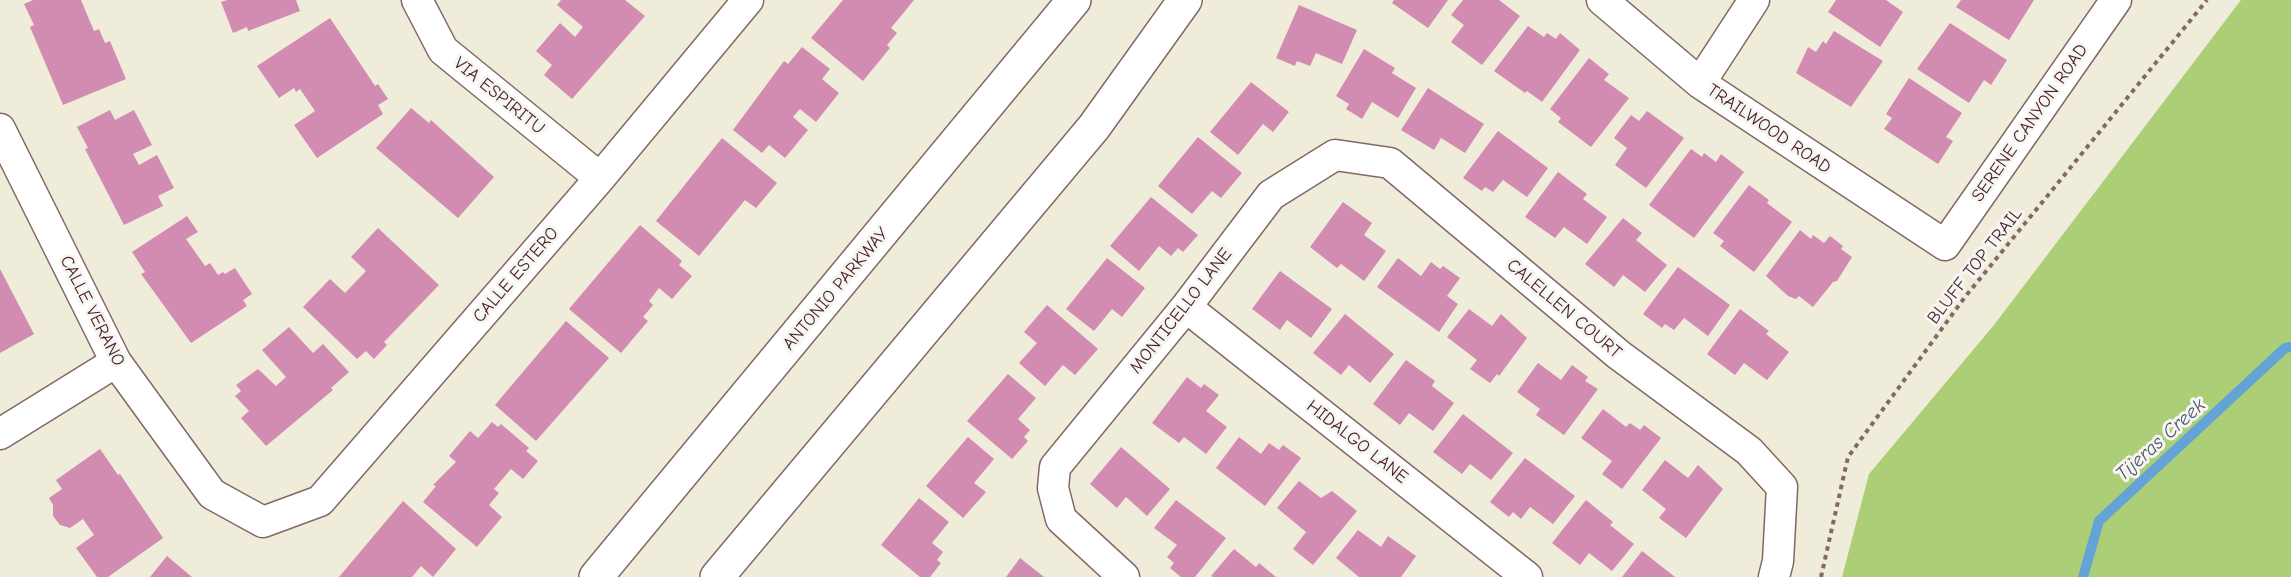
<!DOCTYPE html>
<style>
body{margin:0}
canvas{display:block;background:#efecd9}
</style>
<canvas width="2291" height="577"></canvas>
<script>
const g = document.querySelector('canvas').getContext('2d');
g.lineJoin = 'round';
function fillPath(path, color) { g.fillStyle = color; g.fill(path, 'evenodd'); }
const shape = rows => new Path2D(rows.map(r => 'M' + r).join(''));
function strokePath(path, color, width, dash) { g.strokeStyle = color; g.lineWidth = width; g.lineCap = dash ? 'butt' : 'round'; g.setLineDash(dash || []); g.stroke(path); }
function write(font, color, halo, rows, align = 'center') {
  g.font = font + ' "Comic Neue",sans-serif'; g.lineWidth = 6; g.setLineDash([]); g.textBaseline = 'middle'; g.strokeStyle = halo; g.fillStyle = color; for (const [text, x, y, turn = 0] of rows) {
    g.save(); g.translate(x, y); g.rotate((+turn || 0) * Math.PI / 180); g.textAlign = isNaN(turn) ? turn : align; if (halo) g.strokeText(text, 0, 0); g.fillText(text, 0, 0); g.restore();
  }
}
fillPath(shape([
 [2241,0,2291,0,2291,577,1842,577,1869,474,1994,325]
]), '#abce77');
strokePath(shape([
 [2083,577,2099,521,2285,348,2291,347]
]), '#63a3d5', 10);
fillPath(shape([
 [33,0,81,0,94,31,99,29,105,43,110,41,126,79,63,105,30,27,34,25,24,4],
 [227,0,296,0,300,11,248,31,247,27,233,33,221,2],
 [561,0,625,0,645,16,572,99,544,75,552,65,536,51,560,23,575,37,583,27,557,5],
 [843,0,914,0,891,28,897,33,887,45,890,48,863,81,811,38],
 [1394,0,1448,0,1428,28,1392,3],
 [1463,0,1499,0,1520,16,1482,65,1451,42,1464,25,1451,15],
 [1836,0,1886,0,1903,12,1880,47,1828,12],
 [1961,0,2034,0,2009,40,1956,7],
 [1299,5,1357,30,1342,64,1316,53,1310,66,1297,61,1295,66,1276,58],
 [330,18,375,86,378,84,388,99,378,105,383,114,317,158,294,125,315,111,300,89,296,92,294,88,279,98,257,66],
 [1950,23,2007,60,1991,85,1984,80,1969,103,1917,69],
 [1528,26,1544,37,1547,33,1556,39,1560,33,1580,50,1542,102,1527,91,1525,93,1494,71],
 [1834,31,1883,61,1851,107,1796,73,1808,47,1816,52,1823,41,1826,44],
 [802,47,830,69,822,79,839,93,816,122,800,109,793,117,808,130,785,158,769,145,762,153,733,130,784,61,788,64],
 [1364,49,1395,68,1392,73,1416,88,1398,118,1372,102,1362,119,1346,109,1349,104,1336,96],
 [1589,58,1609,74,1604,80,1629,98,1591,147,1558,122,1561,118,1550,109],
 [1909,78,1962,113,1946,137,1953,141,1938,164,1884,129,1892,118,1886,114],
 [1251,82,1289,112,1273,132,1263,124,1238,155,1210,132],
 [1428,88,1484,124,1465,153,1441,138,1434,150,1401,130],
 [411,108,429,123,431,120,494,177,458,218,376,148],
 [110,110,115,120,134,110,152,145,133,154,139,165,157,155,174,188,158,196,163,206,124,225,85,149,88,148,77,127],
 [1647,111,1684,138,1646,188,1615,165,1627,148,1614,138,1631,115,1639,121],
 [1498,131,1548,168,1527,197,1503,180,1493,192,1485,187,1482,191,1463,178],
 [1198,137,1242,173,1221,198,1212,191,1192,214,1158,186],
 [722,138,777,183,756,208,745,200,699,256,656,221],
 [1691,149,1702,157,1704,153,1716,162,1721,154,1744,172,1694,238,1649,205],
 [1558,172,1587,194,1583,199,1607,217,1587,244,1564,227,1555,238,1525,217],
 [1749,185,1769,200,1767,203,1792,222,1754,272,1720,246,1724,241,1713,233],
 [1151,197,1198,235,1183,252,1178,248,1171,256,1159,246,1139,271,1110,246],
 [1343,202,1372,223,1364,235,1386,251,1364,281,1341,264,1337,268,1310,247],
 [187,216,198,232,186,239,205,266,210,263,218,275,223,272,225,274,235,268,252,294,243,300,247,306,191,343,141,274,145,272,132,252],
 [1623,218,1642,233,1636,240,1667,265,1645,292,1623,275,1614,287,1585,264],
 [640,225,682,261,679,265,692,276,672,299,659,288,649,301,653,305,643,317,648,321,621,353,569,309],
 [378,228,439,285,384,342,387,345,374,359,366,351,357,359,303,307,330,279,345,293,366,271,351,257],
 [1800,230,1811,239,1813,235,1824,243,1830,236,1843,246,1841,249,1852,257,1837,281,1833,282,1813,307,1799,296,1796,299,1788,296,1766,276],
 [1107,258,1145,288,1122,317,1112,309,1094,331,1066,309],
 [1398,258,1421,276,1431,262,1440,269,1443,266,1460,278,1447,296,1458,304,1439,332,1377,287],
 [1678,267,1730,305,1708,336,1684,318,1674,330,1665,324,1662,328,1643,314],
 [0,269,34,334,0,353],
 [1280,271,1332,309,1311,338,1287,320,1280,330,1252,309],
 [1047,305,1098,349,1075,375,1063,365,1045,386,1019,363,1037,343,1024,332],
 [1469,309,1492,326,1501,314,1527,338,1499,376,1497,374,1490,383,1470,369,1477,360,1447,337],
 [1740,309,1769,331,1766,334,1789,352,1767,380,1744,363,1735,375,1707,354],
 [1345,314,1394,354,1370,383,1349,365,1341,375,1313,353],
 [566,321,609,358,536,441,495,405],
 [289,327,313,353,323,344,349,372,331,388,333,390,266,446,241,418,249,411,235,396,241,391,236,385,258,369,276,386,286,377,262,350],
 [1406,360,1435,381,1432,386,1454,403,1433,431,1409,413,1400,425,1373,404],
 [1538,363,1561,380,1572,365,1588,377,1585,381,1598,389,1564,435,1536,415,1540,409,1517,392],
 [1008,374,1036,398,1018,419,1030,430,1024,437,1028,441,1012,459,967,421],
 [1187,377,1201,388,1204,384,1219,395,1206,411,1227,427,1206,454,1184,437,1179,443,1152,423],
 [1603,409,1626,427,1630,423,1640,430,1644,425,1661,438,1622,489,1602,474,1612,461,1581,438],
 [1463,414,1513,453,1491,480,1470,464,1462,474,1433,452],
 [492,422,498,427,501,424,529,448,526,451,538,461,523,479,511,469,494,489,499,493,489,505,502,517,477,547,423,502,436,486,433,485,456,462,449,456,470,431,478,438],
 [968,437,994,459,974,483,986,492,963,518,926,486],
 [1239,437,1261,454,1269,443,1279,450,1283,445,1301,458,1265,506,1216,468],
 [1121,447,1170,489,1147,516,1126,497,1117,508,1090,484],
 [100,449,118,475,120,474,163,538,108,577,97,577,76,548,94,535,83,519,70,528,60,525,53,516,53,505,49,498,62,489,56,480],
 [1525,458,1575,496,1553,524,1530,507,1521,519,1513,512,1509,517,1490,502],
 [1665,460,1688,478,1698,465,1723,489,1686,538,1659,518,1666,509,1642,490],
 [1299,481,1321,498,1332,491,1357,511,1313,565,1293,549,1306,532,1277,508],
 [919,498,949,522,932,543,943,552,937,560,941,563,930,577,920,577,881,545],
 [1176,500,1226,538,1195,577,1181,577,1170,568,1174,563,1167,557,1177,545,1154,528],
 [1586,500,1613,522,1610,525,1634,544,1612,571,1589,553,1580,565,1552,543],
 [403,501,456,549,433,577,421,566,412,577,339,577],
 [1358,530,1381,547,1388,536,1416,556,1401,577,1359,577,1336,558],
 [1234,549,1256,567,1259,563,1276,577,1213,577,1211,576],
 [1642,551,1675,577,1622,577],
 [167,556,192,577,150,577],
 [1020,558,1044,577,1006,577]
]), '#d38cb1');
const street = shape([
 [417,0,443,50,600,178],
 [1602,0,1700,83,1945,245,2116,0],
 [1700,83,1754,0],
 [0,129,116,362,212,494,263,522,320,501,600,178,748,0],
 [1186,307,1527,577],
 [0,434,116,362],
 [1124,577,1061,519,1053,488,1055,467,1186,307,1271,195,1335,155,1390,163,1619,355,1749,451,1782,487,1778,561,1774,577]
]);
const primary = shape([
 [596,577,1074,0],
 [717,577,1094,127,1185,0]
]);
strokePath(street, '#846768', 33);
strokePath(primary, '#846768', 36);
strokePath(shape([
 [1821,577,1848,457,1965,297,2207,0]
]), '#846768', 4, [4.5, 4.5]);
strokePath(street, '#fff', 30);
strokePath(primary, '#fff', 33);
write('18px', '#4a1f2b', '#f6f6f2', [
 ["VIA ESPIRITU",499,96,39],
 ["SERENE CANYON ROAD",2030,123,-55],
 ["TRAILWOOD ROAD",1769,129,34],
 ["BLUFF TOP TRAIL",1975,266,-52],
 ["CALLE ESTERO",516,275,-49],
 ["ANTONIO PARKWAY",836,289,-50],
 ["CALELLEN COURT",1564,309,40],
 ["CALLE VERANO",92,311,63],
 ["MONTICELLO LANE",1181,311,-52],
 ["HIDALGO LANE",1357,442,38]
]);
write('italic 20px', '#54546f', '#f6f6f2', [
 ["Tijeras Creek",2161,440,-42]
]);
</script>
